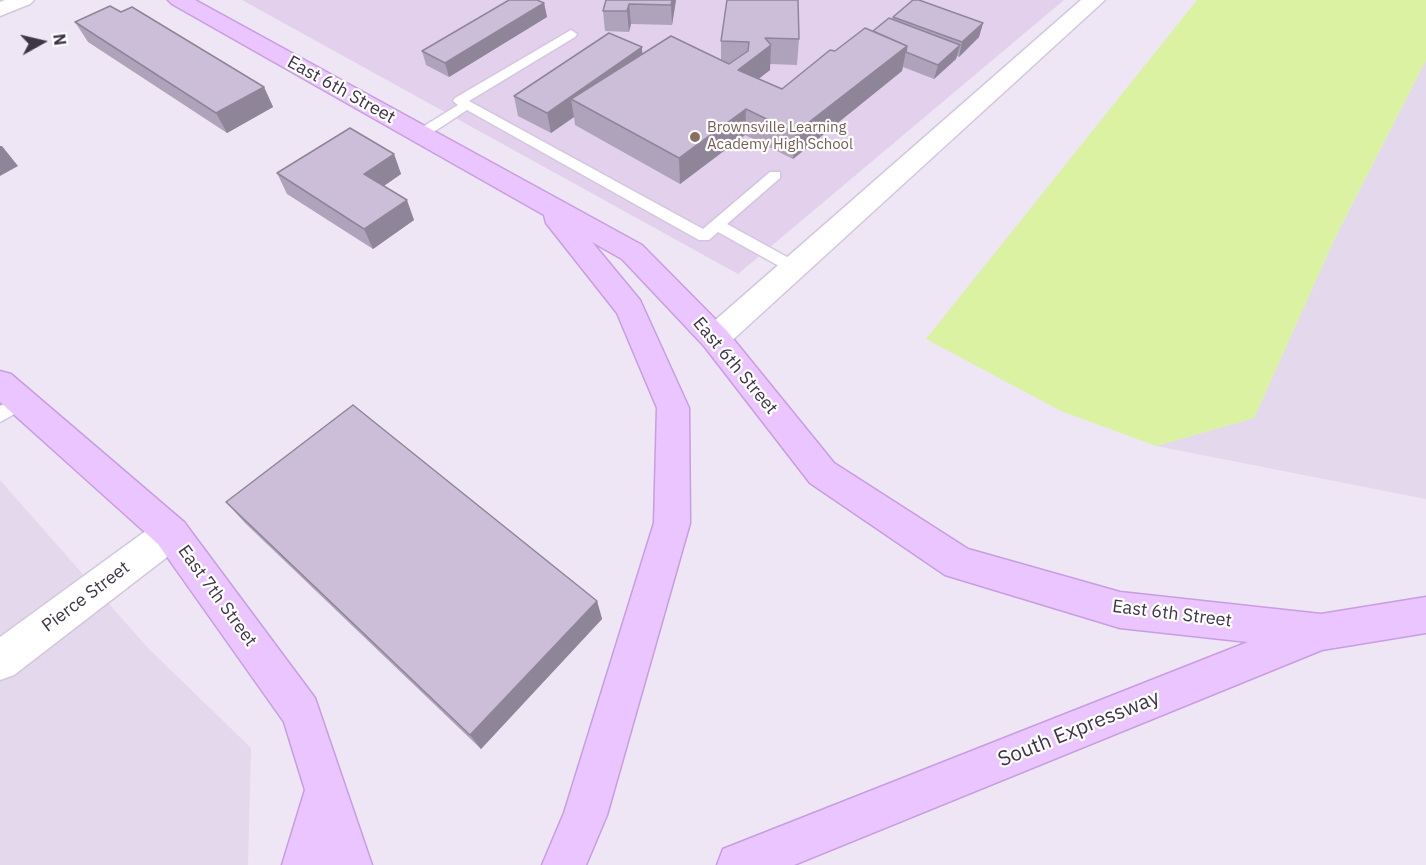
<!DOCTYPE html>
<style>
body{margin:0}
#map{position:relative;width:1426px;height:865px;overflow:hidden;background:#eee6f4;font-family:"IBM Plex Sans",sans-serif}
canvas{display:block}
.north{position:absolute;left:12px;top:12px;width:60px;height:60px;-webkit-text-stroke:4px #fff;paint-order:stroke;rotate:82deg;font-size:16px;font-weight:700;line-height:24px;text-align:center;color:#3e3547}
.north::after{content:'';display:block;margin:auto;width:21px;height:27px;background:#3e3547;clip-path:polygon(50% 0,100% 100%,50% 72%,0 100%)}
</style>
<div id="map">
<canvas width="1426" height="865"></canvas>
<div class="north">N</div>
</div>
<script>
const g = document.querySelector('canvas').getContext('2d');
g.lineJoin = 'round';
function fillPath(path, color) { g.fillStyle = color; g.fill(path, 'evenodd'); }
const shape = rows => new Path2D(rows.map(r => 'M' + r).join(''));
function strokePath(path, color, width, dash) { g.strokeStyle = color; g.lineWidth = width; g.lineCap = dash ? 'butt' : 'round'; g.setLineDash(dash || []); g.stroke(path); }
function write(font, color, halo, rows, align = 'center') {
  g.font = font + ' "IBM Plex Sans",sans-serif'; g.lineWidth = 4.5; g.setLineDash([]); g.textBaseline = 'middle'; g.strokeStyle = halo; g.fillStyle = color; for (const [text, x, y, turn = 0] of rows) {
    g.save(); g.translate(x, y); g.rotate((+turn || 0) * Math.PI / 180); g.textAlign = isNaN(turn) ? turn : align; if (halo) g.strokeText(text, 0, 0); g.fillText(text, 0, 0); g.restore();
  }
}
fillPath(shape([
 [1426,60,1426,499,1156,446,1254,418,1335,238],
 [0,480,147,647,251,748,248,865,0,865]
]), '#e4d8ec');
fillPath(shape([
 [242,0,1064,0,738,274]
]), '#e2d0ed');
fillPath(shape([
 [1197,0,1426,0,1426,60,1335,238,1254,418,1156,446,1061,411,926,339]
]), '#daf2a1');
const service = shape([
 [571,30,577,34,575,37,469,101,703,229,770,172,780,172,780,178,727,224,798,263,801,267,798,271,788,271,718,232,709,240,699,240,467,110,426,137,416,137,416,131,458,105,453,101,455,98,571,30],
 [21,395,27,397,30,402,27,407,0,422,0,406,21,395]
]);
const minor = shape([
 [1081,0,1105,0,726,346,715,349,704,346,700,338,704,330,1081,0],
 [171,517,184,522,189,533,184,544,14,675,0,680,0,637,158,522,171,517]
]);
const tertiary = shape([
 [5,0,34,0,30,4,0,16,0,2,5,0]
]);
const secondary = shape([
 [168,0,195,0,642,245,726,330,834,463,968,549,1120,592,1321,614,1426,597,1426,633,1322,650,794,865,717,865,723,849,1248,642,1120,628,945,575,810,483,704,346,622,259,592,242,640,300,689,408,690,523,607,815,586,865,542,865,564,813,654,523,657,408,617,313,546,223,544,215,172,4,168,0],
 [0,371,11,374,184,522,315,698,372,865,282,865,305,790,284,722,158,544,0,402,0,371]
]);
strokePath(service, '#d3c6de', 3);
strokePath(minor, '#d3c6de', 3);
strokePath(tertiary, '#d3c6de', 3);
strokePath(secondary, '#c89de1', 3);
fillPath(service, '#fff');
fillPath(minor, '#fff');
fillPath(tertiary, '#fff');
fillPath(secondary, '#ebc5ff');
fillPath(shape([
 [606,0,676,0,672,25,631,24,629,32,605,31,603,11],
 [727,0,799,39,797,65,770,64,770,70,758,79,782,89,835,51,873,31,892,19,893,17,983,23,979,37,959,57,957,56,956,59,934,79,903,67,902,71,793,159,745,135,680,184,575,125,574,117,551,133,518,116,514,96,642,47,642,54,721,60,721,41],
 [544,3,547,17,449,77,426,65,422,51],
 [121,12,264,87,273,107,227,133,88,42,75,22],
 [394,154,401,174,384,186,414,220,373,249,287,194,277,173],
 [226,502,597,601,602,619,481,749,245,523]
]), '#afa3bb');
fillPath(shape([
 [672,0,676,0,672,25,671,5],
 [544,3,547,17,449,77,445,63],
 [629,4,631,24,629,32,627,11],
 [983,23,979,37,959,57,962,42],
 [771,45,770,70,737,96,738,70],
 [960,45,956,59,934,79,938,65],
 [907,46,902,71,793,159,795,133],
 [642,47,643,68,571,99,574,117,551,133,547,113],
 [264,87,273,107,227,133,216,113],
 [746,109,745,135,680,184,679,158],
 [0,146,2,146,18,166,0,176],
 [394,154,401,174,372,194,364,174],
 [407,200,414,220,373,249,364,229],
 [597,601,602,619,481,749,470,735]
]), '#8f8598');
const building = shape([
 [509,0,537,0,544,3,445,63,422,51,509,0],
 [606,0,672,0,671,5,629,4,627,11,603,11,606,0],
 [727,0,798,0,799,39,765,38,771,45,738,70,782,89,830,50,835,51,865,28,907,46,795,133,746,109,679,158,571,99,671,36,729,64,748,51,749,42,721,41,727,0],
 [913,0,919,0,983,23,962,42,893,17,913,0],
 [110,6,121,12,132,7,264,87,216,113,75,22,110,6],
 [889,18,960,45,938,65,906,52,907,46,873,31,889,18],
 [609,33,642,47,547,113,514,96,609,33],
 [350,128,394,154,364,174,407,200,364,229,277,173,350,128],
 [353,405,597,601,470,735,226,502,353,405]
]);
fillPath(building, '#ccbed9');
strokePath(building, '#8f8598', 1.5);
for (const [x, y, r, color] of [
 [695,137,6,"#8d6e63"]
]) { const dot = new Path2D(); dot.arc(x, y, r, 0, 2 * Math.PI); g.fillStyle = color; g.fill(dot); strokePath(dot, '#fff', 2); }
write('15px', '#785e54', '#fff', [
 ["Brownsville Learning",707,128],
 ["Academy High School",707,145]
], 'left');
write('18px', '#3e3547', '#fff', [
 ["East 6th Street",341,90,29],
 ["East 6th Street",735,366,50],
 ["East 7th Street",217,596,54],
 ["Pierce Street",86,597,-37],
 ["East 6th Street",1172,614,7]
]);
write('21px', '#3e3547', '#fff', [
 ["South Expressway",1079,729,-22]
]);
</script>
